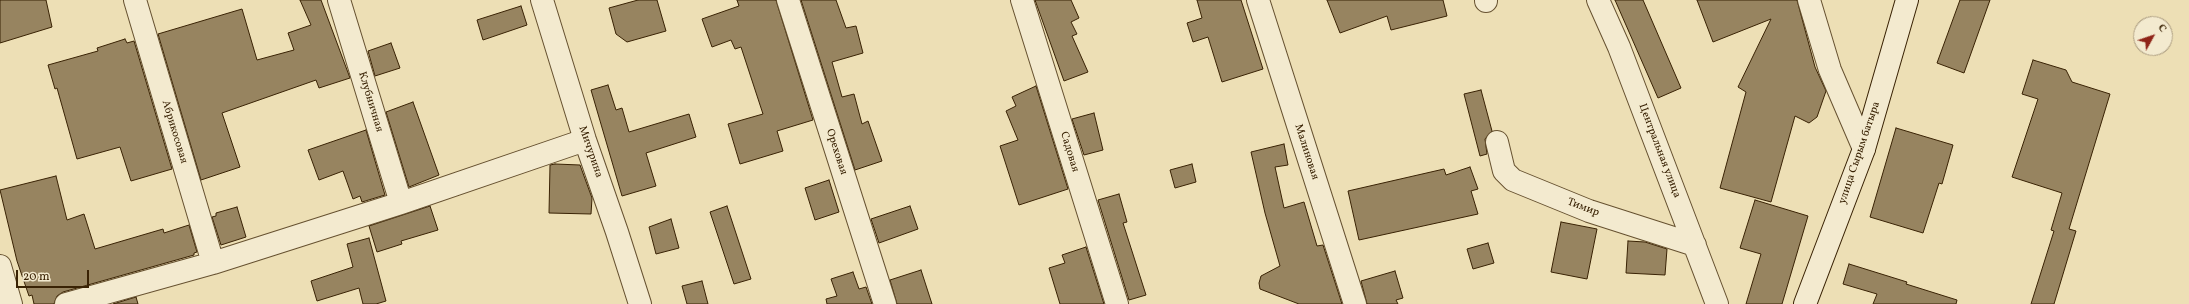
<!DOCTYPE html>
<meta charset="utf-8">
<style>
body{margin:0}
#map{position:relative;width:2189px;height:304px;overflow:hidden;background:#eddfb5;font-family:Vollkorn,serif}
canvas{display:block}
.north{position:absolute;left:2133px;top:16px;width:40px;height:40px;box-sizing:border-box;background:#f3eacf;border:1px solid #a99a7e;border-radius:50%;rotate:50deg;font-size:11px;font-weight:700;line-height:16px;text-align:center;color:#392204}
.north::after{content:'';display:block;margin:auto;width:14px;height:18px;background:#8f2418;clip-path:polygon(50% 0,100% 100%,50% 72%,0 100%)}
.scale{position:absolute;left:16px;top:270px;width:73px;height:18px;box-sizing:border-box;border:2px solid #392204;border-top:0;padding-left:5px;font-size:12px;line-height:14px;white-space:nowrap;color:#392204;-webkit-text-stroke:3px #f3eacf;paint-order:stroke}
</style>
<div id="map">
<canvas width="2189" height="304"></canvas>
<div class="north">С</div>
<div class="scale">20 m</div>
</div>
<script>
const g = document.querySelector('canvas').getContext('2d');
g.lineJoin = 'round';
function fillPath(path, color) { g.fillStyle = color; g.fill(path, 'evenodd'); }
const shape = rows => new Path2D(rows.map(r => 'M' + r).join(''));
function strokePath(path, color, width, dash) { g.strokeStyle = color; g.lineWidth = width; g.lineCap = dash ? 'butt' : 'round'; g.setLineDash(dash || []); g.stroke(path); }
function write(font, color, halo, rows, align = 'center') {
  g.font = font + ' Vollkorn,serif'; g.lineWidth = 4; g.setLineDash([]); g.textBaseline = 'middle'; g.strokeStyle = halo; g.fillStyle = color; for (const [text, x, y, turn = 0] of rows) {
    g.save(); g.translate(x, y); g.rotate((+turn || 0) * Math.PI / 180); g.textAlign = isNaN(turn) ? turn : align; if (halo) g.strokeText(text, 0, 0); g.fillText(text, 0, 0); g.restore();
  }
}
const building = shape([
 [0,0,46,0,52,27,0,43,0,0],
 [300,0,321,0,350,78,319,88,316,80,222,113,240,167,201,180,158,34,242,9,257,60,294,50,288,33,311,25,300,0],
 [638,0,657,0,666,31,627,42,616,34,609,8,638,0],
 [737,0,776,0,813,120,777,131,783,151,740,164,728,124,763,114,741,47,735,49,731,40,712,47,702,19,739,6,737,0],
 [801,0,836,0,846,28,856,26,863,53,832,62,842,97,854,94,862,124,868,121,882,161,855,170,801,0],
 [1035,0,1071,0,1079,18,1071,22,1077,34,1072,36,1088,72,1064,81,1035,0],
 [1197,0,1241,0,1263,69,1222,82,1208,37,1193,42,1187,23,1202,18,1197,0],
 [1327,0,1443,0,1447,16,1391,30,1387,16,1340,33,1327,0],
 [1615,0,1643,0,1681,88,1658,98,1615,0],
 [1697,0,1797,0,1815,67,1826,91,1817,117,1809,123,1795,116,1771,202,1720,188,1746,92,1738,87,1771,19,1713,42,1697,0],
 [1960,0,1990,0,1964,73,1937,63,1960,0],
 [521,6,527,25,483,40,477,20,521,6],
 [125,39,127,43,134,41,172,169,131,181,120,147,77,159,57,88,55,89,48,65,98,51,97,48,125,39],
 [391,43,400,68,375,76,368,51,391,43],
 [2033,60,2066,70,2072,82,2110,94,2069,229,2076,231,2054,304,2031,304,2054,231,2051,230,2062,193,2012,177,2038,99,2022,94,2033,60],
 [608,85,616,110,622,108,629,132,689,114,696,137,646,153,656,186,622,196,591,90,608,85],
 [1036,86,1068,189,1019,205,1000,146,1018,140,1006,111,1016,106,1012,97,1036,86],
 [1481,90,1492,131,1485,139,1487,154,1480,156,1464,94,1481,90],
 [413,102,439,175,409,187,386,112,413,102],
 [1094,113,1103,150,1084,155,1072,119,1094,113],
 [1896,128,1953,145,1942,184,1939,183,1923,233,1870,217,1896,128],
 [366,130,385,195,362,202,360,196,353,199,343,171,319,180,308,150,366,130],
 [1284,144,1288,165,1275,167,1284,208,1304,202,1317,246,1323,245,1342,304,1299,304,1260,289,1259,283,1261,276,1280,266,1265,213,1251,152,1284,144],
 [555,164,580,165,592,198,591,214,549,213,550,165,555,164],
 [1192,164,1196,182,1175,188,1170,170,1192,164],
 [1470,167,1478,189,1471,191,1478,214,1359,240,1348,191,1444,169,1446,175,1470,167],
 [56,176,67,220,84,214,95,249,163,229,164,233,189,225,197,252,194,253,194,255,63,292,57,296,54,304,34,304,32,295,29,296,17,261,0,190,56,176],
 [829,180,839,212,815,220,805,188,829,180],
 [1119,194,1127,222,1123,223,1146,295,1129,300,1098,200,1119,194],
 [1755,200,1808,216,1782,304,1746,304,1761,254,1740,248,1755,200],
 [430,206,438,230,401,241,402,244,377,252,369,226,430,206],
 [727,206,751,279,734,284,710,212,727,206],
 [910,206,918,229,879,243,871,219,910,206],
 [237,207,246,237,221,245,212,217,216,216,216,213,237,207],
 [671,219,679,248,656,254,649,227,671,219],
 [1561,222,1597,229,1587,279,1551,272,1561,222],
 [369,238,386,301,376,304,363,304,359,288,317,301,311,281,353,267,347,244,369,238],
 [1628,241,1645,242,1667,249,1665,275,1626,273,1628,241],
 [1488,243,1494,263,1473,269,1467,249,1488,243],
 [1086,247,1104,304,1060,304,1049,268,1065,263,1062,255,1086,247],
 [1849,264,1907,282,1906,284,1957,300,1956,304,1873,304,1877,294,1843,284,1849,264],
 [921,270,932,304,897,304,890,280,921,270],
 [1395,271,1403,298,1396,300,1398,304,1367,304,1361,281,1395,271],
 [853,272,859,289,866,287,872,304,827,304,826,299,837,296,831,279,853,272],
 [702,281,708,304,687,304,682,286,702,281],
 [136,297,138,304,113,304,136,297]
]);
fillPath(building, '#978460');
strokePath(building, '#392204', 1);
const street = shape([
 [135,0,213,263],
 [339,0,401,203],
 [542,0,585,140,617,232,640,304],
 [788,0,885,304],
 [1022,0,1117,304],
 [1258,0,1355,304],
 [1486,0,1486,1],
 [1598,0,1619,47,1717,304],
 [1809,0,1830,70,1864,149],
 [1497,142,1504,171,1513,180,1589,211,1695,245],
 [0,266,11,304],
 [66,304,213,263,401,203,585,140]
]);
const secondary = shape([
 [1805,304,1864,149,1907,0]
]);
strokePath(street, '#665130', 24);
strokePath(secondary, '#392204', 24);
strokePath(street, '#f3eacf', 22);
strokePath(secondary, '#f3eacf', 22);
write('11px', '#392204', '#f3eacf', [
 ["Клубничная",370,102,73],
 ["Абрикосовая",174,132,73],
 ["Центральная улица",1659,151,69],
 ["Мичурина",590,152,71],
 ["Ореховая",836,152,72],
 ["Садовая",1069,152,73],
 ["Малиновая",1306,152,72],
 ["улица Сырым батыра",1860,153,-71],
 ["Тимир",1583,208,21]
]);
</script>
